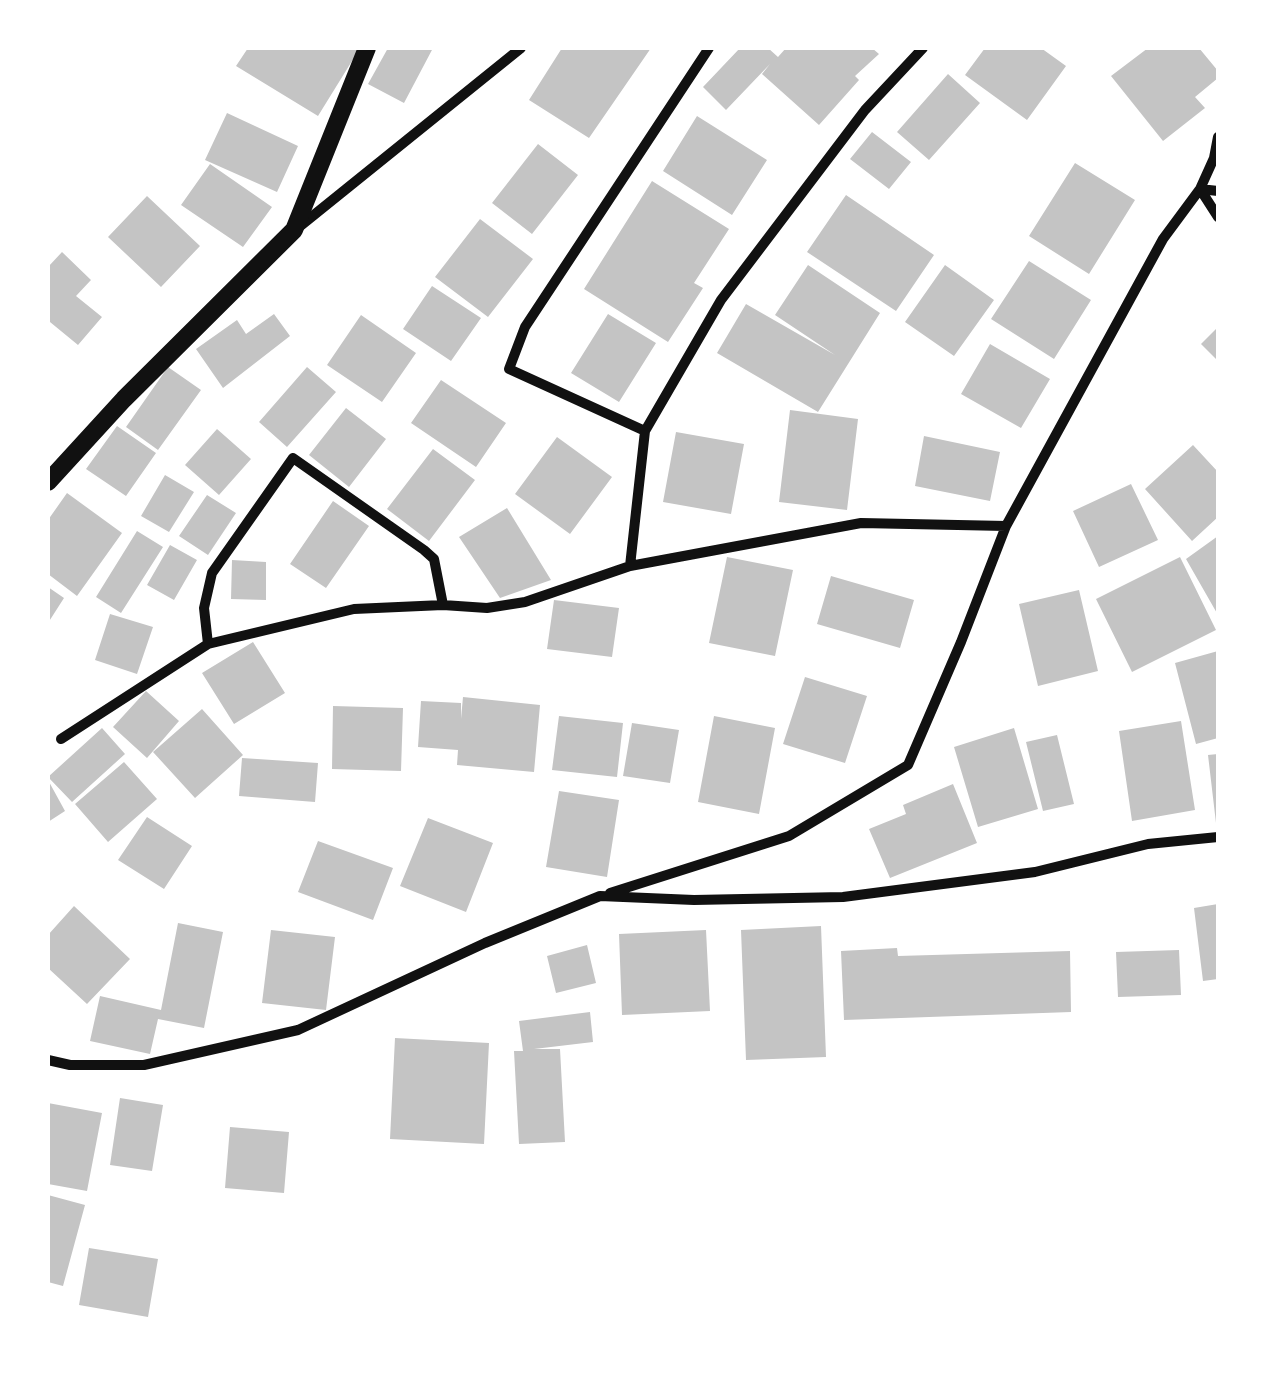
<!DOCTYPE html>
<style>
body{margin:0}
#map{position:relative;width:1266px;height:1380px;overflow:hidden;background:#fff;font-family:"Noto Sans",sans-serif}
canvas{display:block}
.frame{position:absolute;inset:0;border:50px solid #fff;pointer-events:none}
</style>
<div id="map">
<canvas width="1266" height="1380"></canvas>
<div class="frame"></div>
</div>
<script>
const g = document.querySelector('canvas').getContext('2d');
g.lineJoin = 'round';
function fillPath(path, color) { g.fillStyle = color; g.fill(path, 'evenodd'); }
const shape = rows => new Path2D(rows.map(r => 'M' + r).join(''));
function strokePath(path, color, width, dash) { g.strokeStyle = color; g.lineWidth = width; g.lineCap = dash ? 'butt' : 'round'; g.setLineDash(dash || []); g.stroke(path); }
fillPath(shape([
 [248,48,360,48,318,116,236,66],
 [388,48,433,48,404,103,368,84],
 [562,48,651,48,589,138,529,100],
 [740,48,768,48,778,57,786,48,872,48,879,54,855,76,859,80,819,125,762,74,770,64,726,110,703,87],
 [985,48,1041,48,1066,66,1027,120,965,75],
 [1148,48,1199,48,1218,71,1218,78,1195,97,1205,108,1163,141,1111,76],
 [948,74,980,103,929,160,897,132],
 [227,113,298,146,277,192,205,160],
 [697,116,767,160,732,215,663,171],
 [872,132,911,162,889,189,850,159],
 [538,144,578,175,532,234,492,203],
 [1075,163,1135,200,1089,274,1029,236],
 [210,164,272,207,243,247,181,205],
 [652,181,729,229,694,283,703,288,668,342,584,289],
 [846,195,934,255,896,311,807,252],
 [147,196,200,246,161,287,108,237],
 [480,219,533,259,488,317,435,277],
 [62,252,91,280,76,296,102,317,78,345,50,322,48,325,48,267],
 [1029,261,1091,300,1054,359,991,319],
 [808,265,880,313,818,412,717,353,746,304,835,355,775,315],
 [945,265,994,300,954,356,905,322],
 [432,286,481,318,451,361,403,329],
 [274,314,290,336,223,388,196,349,237,320,246,334],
 [608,314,656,343,619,402,571,373],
 [361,315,416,353,382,402,327,365],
 [1218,327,1218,361,1201,344],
 [990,344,1050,379,1021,428,961,394],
 [168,367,201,390,158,450,126,427],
 [307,367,336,392,287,447,259,422],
 [441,380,506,423,476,467,411,423],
 [346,408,386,439,349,487,309,455],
 [790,410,858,419,847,510,779,502],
 [117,426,156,453,126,496,86,469],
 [217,429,251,459,219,495,185,465],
 [676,432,744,444,731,514,663,502],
 [924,436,1000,452,990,501,915,486],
 [557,437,612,477,570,534,515,494],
 [1193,445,1218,472,1218,517,1192,541,1145,489],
 [433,449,475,480,429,541,387,509],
 [165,475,194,492,169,532,141,516],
 [1131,484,1158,540,1099,567,1073,511],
 [67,493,122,533,77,596,48,574,48,520],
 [207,495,236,513,208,555,179,536],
 [333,501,369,526,326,588,290,564],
 [507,508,551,580,500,598,459,537],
 [137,531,163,547,121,613,96,597],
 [1218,536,1218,615,1186,559],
 [170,545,197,560,174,600,147,585],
 [727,557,793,570,775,656,709,643],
 [1180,557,1216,630,1132,672,1096,599],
 [232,560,266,562,266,600,231,599],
 [831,576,914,600,900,648,817,624],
 [48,587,64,598,48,623],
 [1079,590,1098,671,1038,686,1019,604],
 [554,600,619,608,612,657,547,649],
 [110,614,153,627,137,674,95,660],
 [253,642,285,693,234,724,202,673],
 [1218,651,1218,738,1196,744,1175,663],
 [805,677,867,696,845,763,783,744],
 [146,691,179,721,147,758,113,727],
 [463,697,540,705,534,772,457,765,458,750,418,747,421,701,461,703,461,719],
 [333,706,403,708,401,771,332,769],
 [202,709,243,755,195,798,153,752],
 [559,716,623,723,617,777,552,770],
 [714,716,775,728,759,814,698,802],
 [1181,721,1195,810,1132,821,1119,731],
 [632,723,679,730,670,783,623,776],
 [102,728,125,754,72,802,48,777],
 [1014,728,1038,809,978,827,954,747],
 [1057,735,1074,804,1043,811,1026,742],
 [1218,754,1218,823,1216,823,1208,755],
 [242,758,318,763,315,802,239,796],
 [124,762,157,799,108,842,75,804],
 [48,780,65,811,48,822],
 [953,784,977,843,890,878,869,829,906,814,903,805],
 [559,791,619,800,607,877,546,867],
 [147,817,192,846,164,889,118,860],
 [428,818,493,843,466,912,400,886],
 [318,841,393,868,373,920,298,892],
 [1218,904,1218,979,1203,981,1194,908],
 [74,906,130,959,87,1004,48,968,48,935],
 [178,923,223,932,204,1028,158,1019,150,1054,90,1041,100,996,161,1010],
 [821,926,826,1057,746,1060,741,930],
 [271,930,335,937,326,1010,262,1003],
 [706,930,710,1011,622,1015,619,934],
 [587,945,596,983,556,993,547,956],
 [897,948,898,956,1070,951,1071,1012,844,1020,841,951],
 [1179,950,1181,995,1118,997,1116,952],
 [590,1012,593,1042,534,1049,560,1049,565,1142,519,1144,514,1051,523,1051,519,1021],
 [395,1038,489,1043,484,1144,390,1139],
 [120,1098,163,1105,152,1171,110,1165],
 [48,1103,102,1113,87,1191,48,1184],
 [230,1127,289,1132,284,1193,225,1188],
 [48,1195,85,1205,63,1286,48,1282],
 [89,1248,158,1259,148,1317,79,1305]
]), '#c4c4c4');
strokePath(shape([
 [1200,189,1218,217],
 [1200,189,1218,191],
 [299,227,521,48],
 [645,431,509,369,525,327,709,48],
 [630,566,645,431,721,300,865,110,923,48],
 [208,644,204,608,212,573,293,458,424,550,434,559,443,605],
 [61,739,208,644,354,609,443,605,487,608,525,602,630,566,861,523,1006,526],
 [610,893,789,836,908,765,961,642,1006,526,1163,239,1200,189,1214,158,1218,137],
 [48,1060,70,1065,144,1065,298,1030,485,943,600,896,694,900,843,897,1035,872,1148,844,1218,837]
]), '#111', 10);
strokePath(shape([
 [48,482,124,399,294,230,367,48]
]), '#111', 18);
</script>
